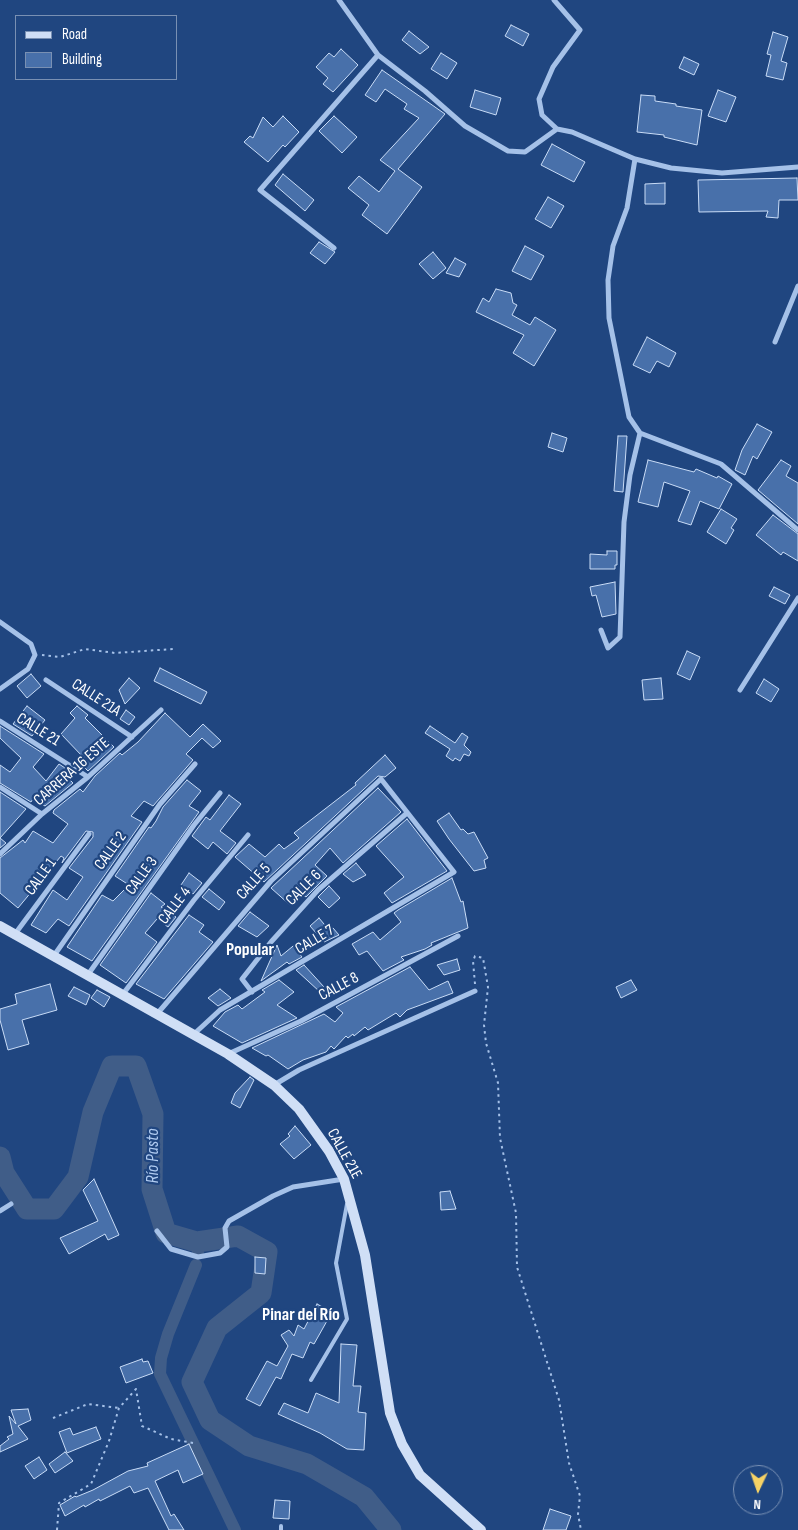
<!DOCTYPE html>
<meta charset="utf-8">
<style>
body{margin:0}
#map{position:relative;width:798px;height:1530px;overflow:hidden;background:#204680;font-family:"Sofia Sans Condensed",sans-serif}
canvas{display:block}
.legend{position:absolute;left:15px;top:15px;width:162px;height:65px;box-sizing:border-box;background:#204680;border:1px solid #7990b3;margin:0;padding:6px 9px;list-style:none;font-size:15px;color:#fff}
.legend li{display:flex;align-items:center;gap:10px;height:25px}
.legend b{width:25px;border:1px solid #7990b3}
.north{position:absolute;left:733px;top:1465px;width:50px;height:50px;box-sizing:border-box;background:#204680;border:1px solid #7990b3;border-radius:50%;rotate:183deg;font-size:14px;font-weight:700;line-height:20px;text-align:center;color:#fff}
.north::after{content:'';display:block;margin:auto;width:18px;height:22px;background:#f6d265;clip-path:polygon(50% 0,100% 100%,50% 72%,0 100%)}
</style>
<div id="map">
<canvas width="798" height="1530"></canvas>
<ul class="legend">
<li><b style="height:6px;background:#d0dff6"></b>Road</li>
<li><b style="height:14px;background:#4870aa"></b>Building</li>
</ul>
<div class="north">N</div>
</div>
<script>
const g = document.querySelector('canvas').getContext('2d');
g.lineJoin = 'round';
const shape = rows => new Path2D(rows.map(r => 'M' + r).join(''));
function strokePath(path, color, width, dash) { g.strokeStyle = color; g.lineWidth = width; g.lineCap = dash ? 'butt' : 'round'; g.setLineDash(dash || []); g.stroke(path); }
function fillPath(path, color) { g.fillStyle = color; g.fill(path, 'evenodd'); }
function write(font, color, halo, rows, align = 'center') {
  g.font = font + ' "Sofia Sans Condensed",sans-serif'; g.lineWidth = 4.5; g.setLineDash([]); g.textBaseline = 'middle'; g.strokeStyle = halo; g.fillStyle = color; for (const [text, x, y, turn = 0] of rows) {
    g.save(); g.translate(x, y); g.rotate((+turn || 0) * Math.PI / 180); g.textAlign = isNaN(turn) ? turn : align; if (halo) g.strokeText(text, 0, 0); g.fillText(text, 0, 0); g.restore();
  }
}
strokePath(shape([
 [197,1242,198,1252],
 [196,1265,168,1334,161,1358,160,1374,235,1530]
]), '#405d88', 12);
strokePath(shape([
 [0,1157,4,1173,27,1209,54,1209,78,1177,93,1112,112,1066,136,1066,153,1114,152,1189,166,1233,197,1242,238,1236,267,1252,261,1293,217,1328,192,1382,210,1420,249,1446,307,1464,364,1497,391,1530]
]), '#405d88', 21);
const building = shape([
 [511,25,529,34,523,46,505,36,511,25],
 [409,31,429,47,420,54,402,40,409,31],
 [773,32,788,37,781,61,787,63,783,80,766,76,771,55,767,54,773,32],
 [341,49,358,65,333,92,323,84,328,78,316,67,329,53,334,57,341,49],
 [441,53,457,63,447,79,431,69,441,53],
 [684,57,699,64,694,75,679,68,684,57],
 [382,70,445,114,398,169,422,187,387,234,362,215,369,205,348,188,359,176,379,192,395,171,380,160,419,118,404,109,407,104,385,89,376,102,365,95,382,70],
 [475,90,501,98,496,115,470,107,475,90],
 [718,90,736,97,726,122,708,116,718,90],
 [641,95,655,96,655,101,676,104,676,106,702,110,697,145,664,137,664,135,637,132,641,95],
 [283,116,299,132,285,147,283,145,268,162,244,142,250,136,253,138,263,117,273,127,283,116],
 [334,116,357,137,342,153,319,131,334,116],
 [552,144,585,162,574,182,541,165,552,144],
 [283,174,314,200,305,211,275,185,283,174],
 [797,178,798,200,779,200,778,218,766,217,768,211,699,212,698,180,797,178],
 [665,183,665,204,645,204,645,184,665,183],
 [548,197,564,206,551,228,535,219,548,197],
 [319,242,335,252,325,264,310,253,319,242],
 [525,246,544,256,531,280,512,271,525,246],
 [433,252,446,268,433,279,419,264,433,252],
 [455,258,466,264,459,277,446,273,455,258],
 [496,289,511,293,513,303,517,305,512,315,530,325,535,317,556,330,534,366,513,353,524,335,476,312,483,298,489,302,496,289],
 [647,337,676,353,669,367,657,361,650,373,633,365,647,337],
 [757,424,772,432,757,459,753,456,745,475,735,470,742,450,757,424],
 [552,433,567,438,563,452,548,447,552,433],
 [618,436,627,436,623,492,614,491,618,436],
 [648,460,694,472,696,469,717,478,718,476,732,484,719,509,700,501,691,525,678,521,690,491,664,482,658,507,638,502,648,460],
 [781,460,791,466,786,476,798,483,798,524,758,490,781,460],
 [721,509,737,519,731,528,734,530,726,544,707,532,721,509],
 [773,515,798,534,798,561,783,552,781,555,756,535,773,515],
 [607,551,617,551,617,565,615,565,615,569,590,569,590,554,607,555,607,551],
 [615,582,616,614,602,617,596,595,592,596,590,587,615,582],
 [774,587,790,595,785,604,769,596,774,587],
 [687,651,700,657,690,680,677,674,687,651],
 [160,668,207,692,201,704,154,681,160,668],
 [31,674,41,686,27,698,17,686,31,674],
 [129,678,140,688,125,704,119,690,129,678],
 [661,678,663,699,644,700,642,680,661,678],
 [764,679,779,689,771,702,756,693,764,679],
 [27,706,45,720,32,736,13,724,27,706],
 [77,706,88,715,85,718,114,747,88,771,79,762,83,757,61,734,75,718,70,713,77,706],
 [126,710,135,717,129,725,120,719,126,710],
 [165,713,190,737,203,724,221,741,213,748,202,738,186,754,193,760,153,806,144,801,131,816,142,822,69,926,58,919,46,933,31,925,53,890,67,900,83,877,69,868,93,837,93,832,86,831,62,863,64,858,61,856,18,908,0,893,0,858,23,840,25,843,33,831,53,843,68,824,53,813,54,810,80,789,83,792,95,776,120,753,122,755,138,742,165,713],
 [0,726,44,754,33,767,46,781,59,764,68,770,63,773,73,783,45,806,33,799,31,802,0,783,0,765,10,772,21,758,0,738,0,726],
 [430,726,455,743,462,733,468,737,464,745,471,752,469,756,464,754,460,761,455,758,453,761,446,756,450,749,425,733,430,726],
 [385,755,396,768,385,777,378,776,264,882,235,857,249,844,265,857,279,844,284,849,299,838,294,833,356,785,355,783,385,755],
 [187,780,201,791,189,806,199,812,92,961,67,947,102,895,113,901,129,885,115,876,149,827,151,828,156,821,163,807,187,780],
 [378,788,401,812,343,863,330,848,315,865,327,876,306,897,302,894,290,905,271,888,378,788],
 [0,792,26,809,0,838,6,843,0,848,0,792],
 [229,795,241,804,220,831,236,843,227,854,213,842,208,849,192,836,206,817,210,820,229,795],
 [449,813,461,830,463,829,468,834,474,832,488,858,484,860,486,868,474,871,449,839,437,821,449,813],
 [407,819,447,871,392,903,384,893,404,877,376,846,407,819],
 [356,863,366,875,353,882,343,874,356,863],
 [189,873,202,883,193,894,181,885,189,873],
 [452,878,461,902,463,901,468,928,431,943,432,945,425,949,401,957,404,960,383,971,367,951,359,955,352,944,373,932,380,940,401,922,394,913,398,910,452,878],
 [329,886,340,898,329,908,318,897,329,886],
 [209,889,225,902,219,910,202,897,209,889],
 [151,893,165,904,161,907,176,917,168,927,157,919,145,933,157,942,126,983,100,965,151,893],
 [250,912,269,926,257,937,238,926,250,912],
 [189,915,204,925,199,932,213,942,164,999,136,984,189,915],
 [319,918,329,930,333,928,339,935,324,942,310,926,319,918],
 [298,942,303,948,298,952,302,957,289,964,287,962,261,981,277,945,281,956,298,942],
 [457,959,460,970,444,975,437,965,457,959],
 [304,965,324,987,320,992,296,970,304,965],
 [410,967,429,990,448,981,453,993,407,1010,400,1017,396,1013,368,1030,365,1027,354,1036,353,1034,348,1038,346,1036,334,1049,331,1046,326,1052,303,1060,288,1069,268,1055,266,1056,252,1048,324,1014,335,1022,343,1013,336,1007,410,967],
 [279,980,294,992,277,1005,297,1018,242,1043,213,1026,225,1012,238,1005,242,1009,265,992,262,990,279,980],
 [631,980,637,990,621,998,616,987,631,980],
 [50,984,57,1010,22,1020,29,1044,8,1050,0,1020,0,1009,17,1004,15,994,50,984],
 [74,987,90,995,86,1005,68,996,74,987],
 [220,989,231,998,218,1006,208,998,220,989],
 [97,990,110,997,104,1007,91,998,97,990],
 [250,1077,254,1080,240,1108,231,1103,235,1093,250,1077],
 [295,1126,311,1145,294,1159,280,1144,290,1136,288,1134,295,1126],
 [94,1179,119,1235,108,1240,105,1234,69,1254,60,1238,98,1221,83,1190,94,1179],
 [450,1191,456,1209,441,1210,440,1192,450,1191],
 [255,1257,266,1258,265,1274,255,1273,255,1257],
 [317,1304,332,1312,314,1344,310,1342,303,1358,292,1354,281,1379,276,1377,260,1406,246,1399,267,1361,277,1366,288,1346,281,1335,289,1330,294,1336,298,1325,304,1329,317,1304],
 [341,1344,357,1345,353,1386,361,1386,358,1412,366,1413,364,1450,347,1449,320,1433,278,1414,284,1403,308,1413,316,1393,339,1403,341,1344],
 [142,1359,143,1362,148,1361,153,1373,126,1383,120,1367,142,1359],
 [28,1409,31,1420,18,1426,28,1439,0,1452,0,1446,9,1439,7,1437,13,1434,9,1416,16,1424,11,1410,28,1409],
 [96,1427,101,1439,67,1453,59,1432,70,1428,73,1435,96,1427],
 [189,1444,203,1474,183,1483,178,1470,155,1481,171,1516,174,1514,184,1530,169,1530,148,1488,134,1493,130,1486,100,1501,99,1499,85,1507,84,1505,65,1516,60,1505,75,1496,76,1497,93,1490,128,1471,148,1466,147,1463,189,1444],
 [65,1452,73,1461,55,1473,49,1464,65,1452],
 [39,1457,47,1470,34,1479,25,1466,39,1457],
 [275,1500,290,1501,289,1519,273,1518,275,1500],
 [550,1509,571,1516,566,1530,543,1530,550,1509]
]);
fillPath(building, '#4870aa');
strokePath(building, '#c9dcf6', 1);
strokePath(shape([
 [42,655,60,657,85,649,115,653,173,649],
 [475,984,473,961,475,956,483,958,488,987,484,1025,486,1043,498,1083,500,1138,516,1213,517,1267,559,1400,569,1463,580,1496,578,1514,581,1530],
 [53,1418,88,1404,119,1408],
 [57,1530,59,1503,91,1484,109,1441,119,1408,136,1389,142,1426,171,1439,193,1443]
]), '#a5c1e8', 2, [2.5, 4]);
strokePath(shape([
 [311,1380,347,1319,336,1263,347,1204],
 [281,1526,281,1530]
]), '#a5c1e8', 4);
strokePath(shape([
 [339,0,378,55,425,91,465,126,508,151,525,152,557,129,572,132,635,159,671,168,722,173,798,167],
 [554,0,580,30,553,67,539,99,542,115,557,129],
 [635,159,627,208,613,246,608,280,609,318,629,417,640,433,721,464,798,530],
 [334,248,260,190,378,55],
 [775,342,798,286],
 [0,622,31,644,35,655,28,669,0,689],
 [601,630,608,648,620,637,624,522,630,475,640,433],
 [46,680,132,737],
 [740,690,798,598],
 [0,721,88,777],
 [0,787,42,814],
 [0,854,42,814,88,777,161,710],
 [15,934,89,834],
 [53,957,160,804,195,764],
 [87,976,194,825,220,793],
 [252,992,242,979,271,942,318,890,407,813],
 [123,994,194,900,248,835],
 [157,1014,271,881,381,779,454,872,220,1010,194,1034],
 [228,1054,301,1021,458,936],
 [274,1085,299,1070,475,991],
 [0,1211,11,1204],
 [157,1231,171,1249,198,1257,220,1253,227,1247,225,1228,229,1221,273,1196,293,1187,344,1179]
]), '#a5c1e8', 5);
strokePath(shape([
 [0,926,228,1054,274,1085,299,1109,329,1151,344,1179,365,1255,390,1413,402,1444,420,1475,481,1530]
]), '#d0dff6', 10);
write('16px', '#fff', '#204680', [
 ["CALLE 21A",96,698,33],
 ["CALLE 21",38,730,32],
 ["CARRERA 16 ESTE",72,772,-41],
 ["CALLE 2",111,851,-54],
 ["CALLE 3",142,876,-54],
 ["CALLE 1",41,877,-54],
 ["CALLE 5",254,882,-48],
 ["CALLE 6",304,888,-45],
 ["CALLE 4",175,906,-52],
 ["CALLE 7",315,940,-31],
 ["CALLE 8",339,987,-28],
 ["CALLE 21E",344,1154,61]
]);
write('bold 18px', '#fff', '#204680', [
 ["Popular",250,950],
 ["Pinar del Río",301,1315]
]);
write('italic 18px', '#b0cbf0', '#204680', [
 ["Río Pasto",153,1156,-90]
]);
</script>
